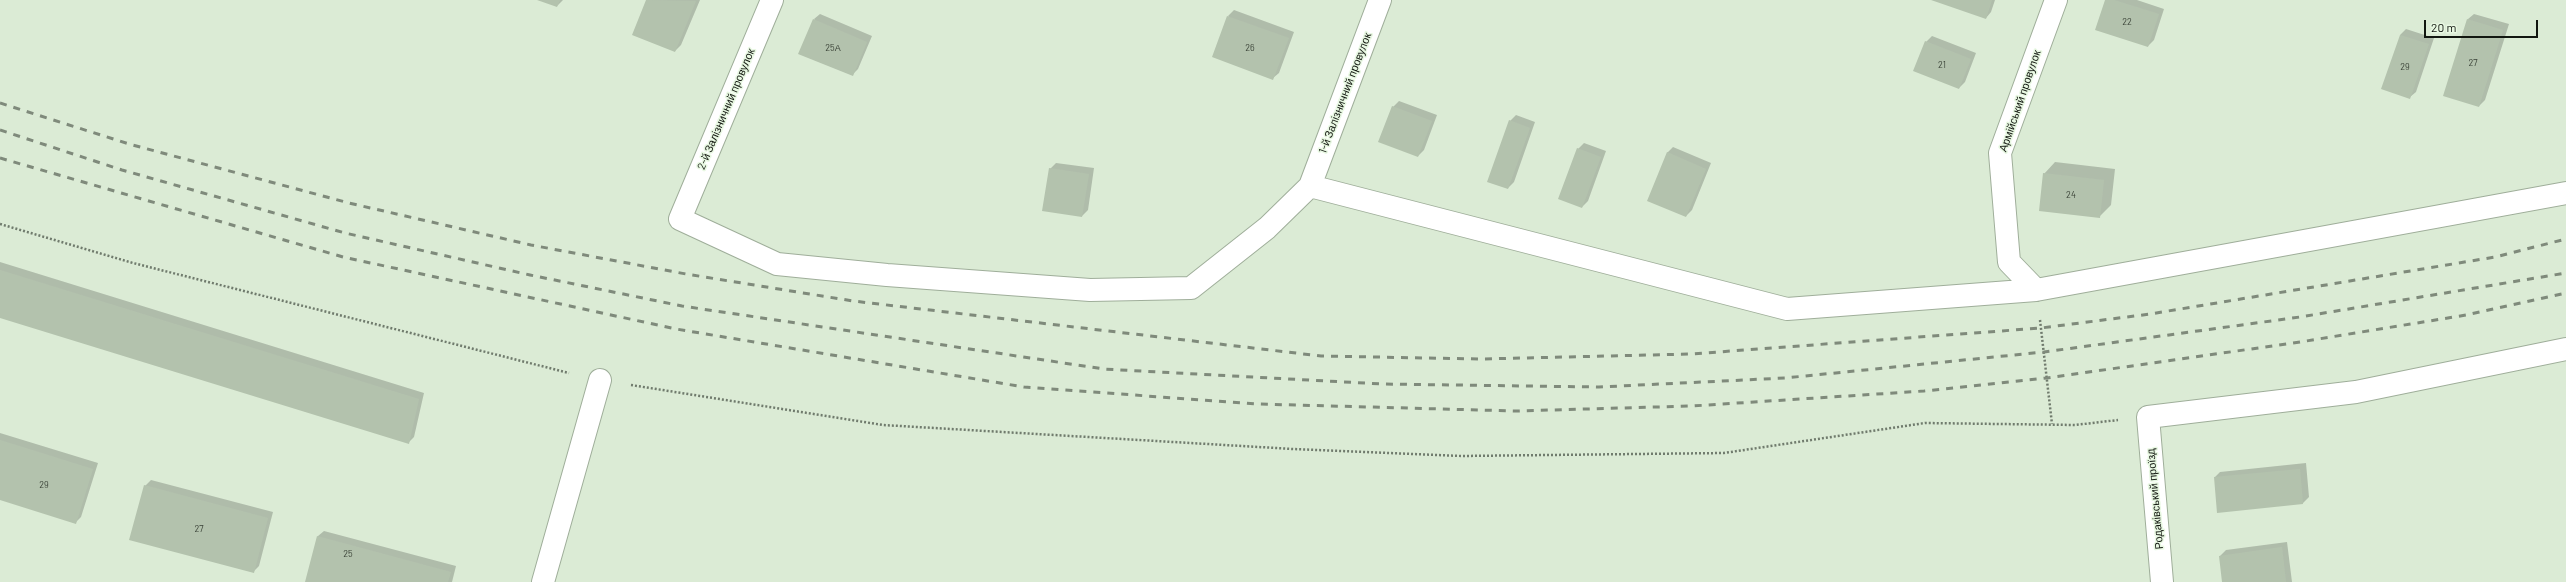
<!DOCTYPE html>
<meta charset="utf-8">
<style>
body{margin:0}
#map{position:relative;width:2566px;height:582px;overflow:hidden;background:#dbebd5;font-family:Barlow,sans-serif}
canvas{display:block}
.scale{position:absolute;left:2424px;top:20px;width:114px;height:18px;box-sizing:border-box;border:2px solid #121710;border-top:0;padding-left:5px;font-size:12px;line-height:14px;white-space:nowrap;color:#121710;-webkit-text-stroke:3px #e8f8e2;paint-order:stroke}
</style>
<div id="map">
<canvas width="2566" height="582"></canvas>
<div class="scale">20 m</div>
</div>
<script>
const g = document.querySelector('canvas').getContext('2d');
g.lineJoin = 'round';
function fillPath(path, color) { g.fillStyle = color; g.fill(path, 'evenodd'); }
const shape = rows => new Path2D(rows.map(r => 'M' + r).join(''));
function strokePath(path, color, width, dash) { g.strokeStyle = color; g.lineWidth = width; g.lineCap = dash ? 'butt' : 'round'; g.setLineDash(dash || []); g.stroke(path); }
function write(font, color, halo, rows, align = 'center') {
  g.font = font + ' Barlow,sans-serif'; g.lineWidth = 3; g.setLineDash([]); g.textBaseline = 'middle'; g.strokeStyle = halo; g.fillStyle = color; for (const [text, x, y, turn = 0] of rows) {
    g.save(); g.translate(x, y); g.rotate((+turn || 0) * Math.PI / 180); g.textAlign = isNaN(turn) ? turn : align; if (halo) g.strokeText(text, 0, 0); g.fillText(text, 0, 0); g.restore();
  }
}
fillPath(shape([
 [539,0,563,0,557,6],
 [647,0,700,0,681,45,675,51,633,34],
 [1933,0,1995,0,1991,12,1986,18],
 [2106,0,2137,0,2164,9,2154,40,2148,46],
 [1234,10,1294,32,1279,73,1273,78,1228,16],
 [820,14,872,36,858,69,852,75,814,19],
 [2474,14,2509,24,2485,100,2479,106,2468,19],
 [2406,29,2434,38,2416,92,2410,97,2400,35],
 [1932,36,1976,53,1965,82,1959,88,1926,42],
 [1399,101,1437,115,1424,150,1418,156,1393,107],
 [1516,115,1535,122,1514,182,1508,188,1510,121],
 [1584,143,1606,151,1588,201,1582,207,1578,149],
 [1673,147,1711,163,1692,210,1686,216,1667,153],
 [2055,162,2115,169,2111,205,2099,217,2044,174],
 [1056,163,1094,168,1088,210,1082,216,1050,169],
 [0,262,424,393,414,437,408,443,0,317],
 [0,433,98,463,81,517,75,523,0,499],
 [2306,463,2309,497,2303,503,2218,511,2215,477,2220,472],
 [151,480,273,512,259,566,253,572,145,486],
 [324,531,456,566,452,582,306,582,318,536],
 [2287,542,2292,582,2223,582,2220,556,2226,550]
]), '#0003');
fillPath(shape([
 [537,0,560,0,557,7],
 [646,0,696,1,675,52,632,35],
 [1931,0,1992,0,1986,19],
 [2105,0,2114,0,2159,14,2148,47,2095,30],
 [1227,16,1289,38,1273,80,1212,57],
 [813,19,867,42,853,76,798,54],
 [2467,19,2503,30,2479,107,2443,96],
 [2400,35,2429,44,2410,99,2381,89],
 [1925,41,1971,59,1959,89,1913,71],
 [1392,106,1432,121,1418,157,1378,142],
 [1509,120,1530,128,1508,189,1487,182],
 [1577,148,1601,157,1582,208,1558,199],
 [1667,152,1706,169,1686,217,1647,201],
 [1049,168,1089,174,1082,217,1042,211],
 [2043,173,2104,180,2100,218,2039,211],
 [0,270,419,399,409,444,0,318],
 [0,440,93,469,76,524,0,500],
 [2300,469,2303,504,2217,513,2214,477],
 [144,485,268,518,254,573,129,540],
 [317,536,451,572,448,582,305,582],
 [2282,547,2286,582,2222,582,2219,556]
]), '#b3c2ad');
const minor = shape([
 [772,0,680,219,777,264,887,275,1090,290,1191,288,1267,228,1310,186,1787,309,2036,290,2566,193],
 [1310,186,1380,0],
 [2036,290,2009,262,2000,153,2056,0],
 [543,582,600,380],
 [2162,582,2148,417,2356,392,2566,349]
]);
strokePath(minor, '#9fae9a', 24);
strokePath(shape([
 [0,224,133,263,569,373],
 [2040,320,2052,424],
 [631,385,883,425,1293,449,1462,456,1724,453,1925,423,2075,425,2118,420]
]), '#707b6d', 2.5, [2, 2]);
strokePath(minor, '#fff', 22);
strokePath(shape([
 [0,103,129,144,349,203,531,245,686,274,853,301,1321,356,1480,359,1691,354,2041,328,2150,314,2495,257,2566,239],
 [0,130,122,170,345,233,530,275,682,306,1104,369,1382,384,1599,387,1785,378,2044,352,2300,317,2566,273],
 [0,158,343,257,676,329,1024,387,1257,404,1517,411,1692,406,1924,391,2047,378,2300,342,2466,315,2566,293]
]), '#7f8a7b', 3, [7, 7]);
write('9px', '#3a4237', null, [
 ["22",2127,22],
 ["25А",833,48],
 ["26",1250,48],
 ["27",2473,63],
 ["21",1942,65],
 ["29",2405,67],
 ["24",2071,195],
 ["29",44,485],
 ["27",199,529],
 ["25",348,554]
]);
write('11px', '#121710', '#e8f8e2', [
 ["1-й Залізничний провулок",1345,93,-69],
 ["Армійський провулок",2020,101,-71],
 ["2-й Залізничний провулок",726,109,-67],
 ["Родаківський проїзд",2155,499,-95]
]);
</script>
